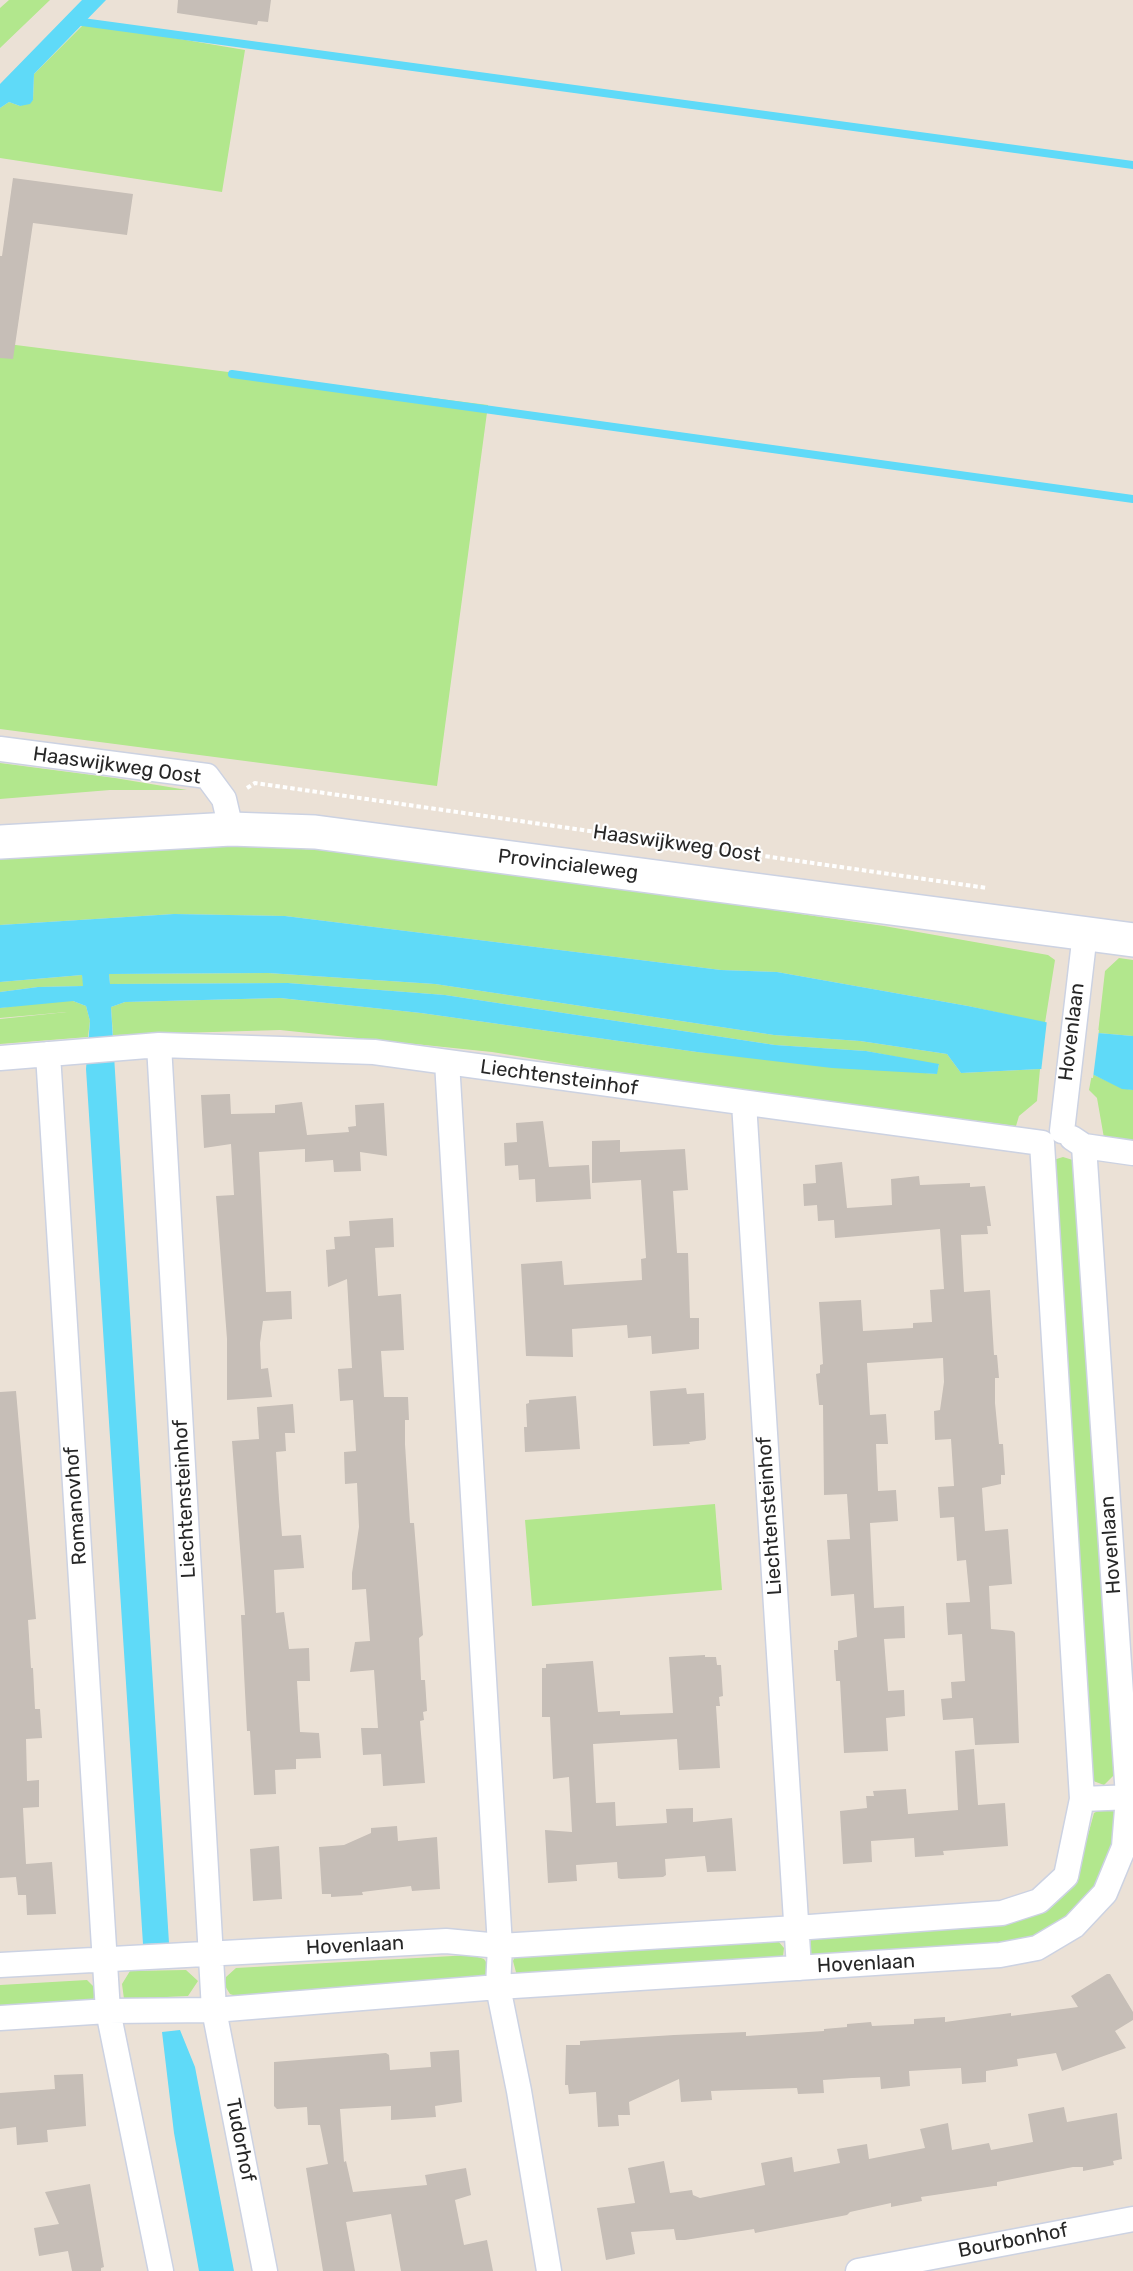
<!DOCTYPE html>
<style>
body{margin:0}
canvas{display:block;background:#ebe1d6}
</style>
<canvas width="1133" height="2271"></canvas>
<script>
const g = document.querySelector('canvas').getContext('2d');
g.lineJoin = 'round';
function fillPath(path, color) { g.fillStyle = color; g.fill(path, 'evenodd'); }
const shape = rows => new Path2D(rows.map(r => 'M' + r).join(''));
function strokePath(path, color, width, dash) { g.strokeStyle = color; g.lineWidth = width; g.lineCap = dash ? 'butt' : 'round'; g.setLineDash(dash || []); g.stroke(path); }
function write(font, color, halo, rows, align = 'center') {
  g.font = font + ' Rubik,sans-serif'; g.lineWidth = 4.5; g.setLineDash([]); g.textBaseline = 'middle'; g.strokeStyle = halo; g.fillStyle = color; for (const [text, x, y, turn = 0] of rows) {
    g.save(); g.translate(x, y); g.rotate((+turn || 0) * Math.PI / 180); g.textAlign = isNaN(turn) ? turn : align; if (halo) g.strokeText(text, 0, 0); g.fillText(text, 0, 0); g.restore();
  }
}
fillPath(shape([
 [9,0,50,0,0,48,0,8],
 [85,23,245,50,222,192,0,158,0,108,9,102,20,106,33,100,34,74],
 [0,343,488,405,437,786,0,729],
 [0,763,115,778,187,790,110,790,0,799],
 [218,844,335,851,558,879,884,926,1048,955,1055,960,1045,1023,968,1006,777,972,721,970,285,916,174,914,0,925,0,854],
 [1119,958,1133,960,1133,1036,1098,1033,1105,971],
 [268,973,435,984,774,1035,860,1041,947,1054,961,1073,1040,1069,1037,1101,1019,1116,1016,1126,672,1081,492,1052,280,1030,113,1035,111,1007,125,1002,280,998,421,1013,697,1052,936,1074,939,1065,866,1051,775,1045,445,995,288,983,110,984,109,974],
 [82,975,84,986,38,987,0,992,0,982],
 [51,1001,73,1001,86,1006,90,1021,88,1037,0,1044,0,1019,67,1012,0,1018,0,1008],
 [1092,1074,1122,1088,1133,1090,1133,1142,1104,1138,1097,1098,1089,1090],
 [1063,1157,1076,1161,1117,1772,1104,1785,1088,1779,1050,1161],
 [715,1504,722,1590,532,1606,525,1520],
 [1102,1809,1112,1810,1117,1814,1115,1852,1082,1908,1030,1941,813,1957,810,1952,811,1935,976,1923,1079,1868,1094,1813],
 [774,1936,784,1948,783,1956,778,1962,517,1976,513,1961,516,1954],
 [471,1955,484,1959,488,1965,488,1974,481,1981,239,1997,230,1994,225,1986,226,1977,236,1968],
 [186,1970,198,1981,188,1996,124,1999,122,1984,130,1971],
 [87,1980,95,1988,93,2003,0,2012,0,1985]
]), '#b2e78d');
fillPath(shape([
 [82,0,106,0,34,74,33,100,30,104,20,106,9,102,0,108,0,84],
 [174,914,285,916,721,970,777,972,968,1006,1098,1033,1133,1036,1133,1090,1122,1089,1092,1074,1040,1069,961,1073,947,1054,860,1041,774,1035,435,984,268,973,109,974,110,984,288,983,445,995,775,1045,866,1051,939,1064,937,1074,832,1068,697,1052,421,1013,280,998,125,1002,111,1007,169,1943,143,1944,86,1069,90,1021,86,1006,73,1001,0,1008,0,992,38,987,83,986,82,975,0,982,0,925],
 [180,2030,195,2067,234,2271,199,2271,174,2133,162,2032]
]), '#5fdaf8');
fillPath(shape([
 [1047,1020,1099,1030,1093,1078,1041,1072]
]), '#ebe1d6');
strokePath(shape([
 [75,21,1133,165],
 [232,374,1133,499]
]), '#5fdaf8', 8);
fillPath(shape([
 [178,0,271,0,268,22,258,21,257,25,177,13],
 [13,178,133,194,127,235,33,223,13,359,0,358,0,256,2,256],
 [230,1094,231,1114,275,1113,275,1105,302,1102,307,1135,349,1132,348,1127,356,1126,355,1105,384,1103,387,1156,360,1152,361,1171,334,1172,333,1160,305,1162,305,1149,259,1152,266,1292,291,1291,292,1319,263,1321,260,1343,261,1369,268,1368,272,1397,227,1400,227,1339,216,1196,234,1195,231,1144,204,1148,201,1095],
 [543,1121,549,1167,589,1165,591,1199,536,1202,535,1179,519,1180,518,1165,505,1166,504,1143,517,1142,516,1123],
 [620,1140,620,1152,685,1149,688,1190,673,1191,677,1253,688,1253,690,1318,699,1318,699,1349,652,1354,651,1336,628,1338,627,1325,572,1329,573,1357,526,1356,521,1264,562,1261,564,1285,642,1280,641,1259,646,1258,641,1180,592,1183,592,1141],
 [842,1162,847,1208,892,1205,891,1179,919,1176,920,1185,970,1183,970,1187,985,1186,991,1226,987,1226,988,1234,961,1235,964,1292,990,1290,994,1355,997,1355,999,1378,995,1378,995,1403,999,1444,1003,1444,1005,1475,1001,1475,1001,1484,982,1488,985,1531,1008,1529,1012,1584,989,1586,991,1629,1013,1631,1015,1633,1019,1743,975,1745,973,1718,943,1720,941,1699,952,1698,951,1682,965,1681,962,1634,948,1635,946,1603,970,1602,966,1560,957,1561,954,1517,940,1518,938,1487,954,1486,951,1439,935,1440,934,1411,940,1410,944,1382,943,1358,867,1363,870,1415,886,1414,888,1444,876,1444,878,1491,896,1490,898,1521,870,1523,874,1608,904,1606,905,1638,884,1639,888,1691,904,1690,905,1716,886,1718,888,1751,844,1753,840,1681,836,1681,834,1650,838,1650,838,1641,857,1637,854,1594,831,1596,827,1540,850,1539,847,1494,824,1495,823,1405,819,1405,816,1374,820,1373,820,1365,823,1364,819,1302,861,1300,863,1331,913,1328,913,1323,932,1322,930,1290,944,1289,940,1229,835,1238,834,1220,818,1221,817,1205,804,1206,803,1184,816,1183,815,1165],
 [393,1218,394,1247,375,1248,378,1296,401,1294,404,1350,381,1351,384,1397,408,1397,409,1420,405,1420,405,1444,410,1523,414,1523,423,1635,419,1638,421,1680,425,1680,427,1711,423,1712,424,1720,420,1721,425,1783,383,1786,381,1754,363,1755,361,1728,378,1728,374,1670,350,1672,355,1642,370,1641,366,1589,352,1590,352,1573,359,1527,357,1483,345,1484,344,1452,356,1451,353,1400,340,1401,338,1369,352,1368,347,1279,328,1287,326,1250,335,1249,334,1237,350,1236,349,1221],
 [686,1388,687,1394,704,1393,706,1438,705,1440,689,1442,690,1444,653,1446,650,1391],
 [16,1391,36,1619,28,1620,31,1668,33,1668,35,1709,40,1709,42,1738,26,1739,27,1781,39,1780,39,1807,23,1808,26,1864,52,1862,56,1914,27,1915,26,1895,18,1895,16,1877,0,1878,0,1392],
 [576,1396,580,1449,525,1452,524,1427,527,1427,526,1404,529,1403,529,1400],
 [293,1404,295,1433,285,1433,286,1451,276,1452,279,1499,282,1536,301,1535,304,1568,274,1570,276,1613,284,1612,289,1649,309,1648,310,1681,297,1681,300,1732,319,1733,321,1758,296,1759,296,1769,275,1770,276,1794,254,1795,250,1731,247,1731,241,1615,245,1615,232,1441,259,1439,257,1407],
 [705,1655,705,1657,716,1657,717,1665,721,1665,723,1696,719,1697,720,1706,716,1706,720,1768,679,1770,677,1739,593,1744,596,1803,615,1802,616,1826,667,1823,666,1809,693,1808,693,1822,732,1818,736,1871,707,1872,705,1856,665,1859,666,1875,663,1877,621,1879,618,1878,617,1862,576,1865,577,1881,548,1883,545,1830,572,1832,569,1777,553,1779,550,1717,542,1717,542,1668,546,1668,546,1664,593,1661,598,1712,620,1711,620,1715,673,1713,669,1657],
 [974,1749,978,1805,1005,1803,1008,1846,943,1851,944,1855,915,1857,914,1838,871,1841,872,1862,843,1864,840,1811,867,1808,866,1796,874,1796,873,1791,906,1789,908,1814,958,1810,955,1751],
 [397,1826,398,1841,437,1837,440,1889,412,1891,411,1886,362,1892,363,1895,331,1897,331,1894,322,1894,319,1847,344,1845,371,1833,371,1828],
 [279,1846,282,1899,253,1901,250,1849],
 [1107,1974,1110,1974,1133,2012,1133,2020,1115,2031,1126,2048,1062,2071,1056,2053,1017,2059,1018,2066,986,2071,986,2082,962,2084,961,2068,909,2071,910,2086,881,2089,880,2077,852,2078,823,2080,824,2093,798,2094,797,2088,711,2091,712,2100,681,2102,679,2079,629,2102,630,2115,618,2115,619,2126,598,2127,596,2092,569,2094,568,2085,565,2085,566,2045,580,2045,580,2041,674,2035,746,2032,746,2036,824,2031,824,2029,847,2027,847,2024,871,2022,872,2026,914,2024,914,2019,945,2017,945,2022,1011,2013,1011,2016,1078,2007,1071,1996],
 [459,2050,462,2102,435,2106,436,2117,391,2120,391,2106,340,2109,344,2162,346,2161,353,2192,427,2185,425,2175,466,2168,471,2195,455,2200,464,2245,487,2240,493,2271,401,2271,391,2214,346,2222,355,2271,323,2271,306,2168,328,2164,320,2125,308,2125,307,2107,277,2109,274,2106,274,2062,386,2053,389,2055,390,2070,431,2067,430,2052],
 [83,2074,86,2126,47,2130,48,2142,17,2145,16,2127,0,2129,0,2093,55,2089,54,2075],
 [1064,2107,1067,2122,1117,2113,1122,2159,1113,2161,1114,2165,1099,2168,1083,2171,1083,2167,1073,2167,997,2182,997,2186,994,2186,921,2197,922,2201,891,2207,891,2203,850,2212,847,2215,755,2233,754,2229,685,2240,676,2240,674,2229,631,2232,635,2254,606,2260,597,2208,635,2203,628,2168,664,2161,670,2193,692,2190,693,2195,700,2198,765,2185,761,2163,792,2157,794,2172,840,2163,837,2149,867,2144,869,2159,925,2148,920,2129,948,2123,952,2150,989,2143,991,2150,1033,2142,1028,2114],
 [90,2184,104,2267,101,2268,101,2271,72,2271,68,2251,39,2256,34,2228,59,2224,45,2192]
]), '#c6beb7');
const street = shape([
 [0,749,207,776,224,799,231,829],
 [159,1045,214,2010,265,2271],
 [48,1054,108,2011,161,2271],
 [0,1058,159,1045,374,1052,1042,1143],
 [447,1062,500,1946,498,1987,519,2091,549,2271],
 [744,1103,799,1968],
 [1062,1131,1085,933],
 [1072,1138,1084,1146,1133,1153],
 [1082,1799,1133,1797],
 [0,1965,446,1941,500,1946,796,1928,1002,1913,1039,1901,1066,1876,1082,1799,1042,1143],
 [0,2018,108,2011,214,2010,498,1987,1000,1955,1037,1948,1074,1926,1105,1893,1124,1847,1128,1797,1084,1146],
 [858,2271,1133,2219]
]);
const secondary = shape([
 [0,842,231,829,315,832,1133,940]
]);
strokePath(street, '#ccd2e2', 27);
strokePath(secondary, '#ccd2e2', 36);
strokePath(shape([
 [247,788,255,783,987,888]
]), '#fff', 4, [4.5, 3]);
strokePath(street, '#fff', 24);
strokePath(secondary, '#fff', 33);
write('20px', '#272727', '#fff', [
 ["Haaswijkweg Oost",117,766,8],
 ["Haaswijkweg Oost",677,844,8],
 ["Provincialeweg",568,865,7],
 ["Hovenlaan",1072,1032,-83],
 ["Liechtensteinhof",559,1078,8],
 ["Liechtensteinhof",185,1499,-93],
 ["Romanovhof",76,1506,-94],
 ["Liechtensteinhof",770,1516,-94],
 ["Hovenlaan",1111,1545,-94],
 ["Hovenlaan",355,1946,-3],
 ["Hovenlaan",866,1964,-3],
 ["Tudorhof",240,2140,79],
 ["Bourbonhof",1013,2241,-11]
]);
</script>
